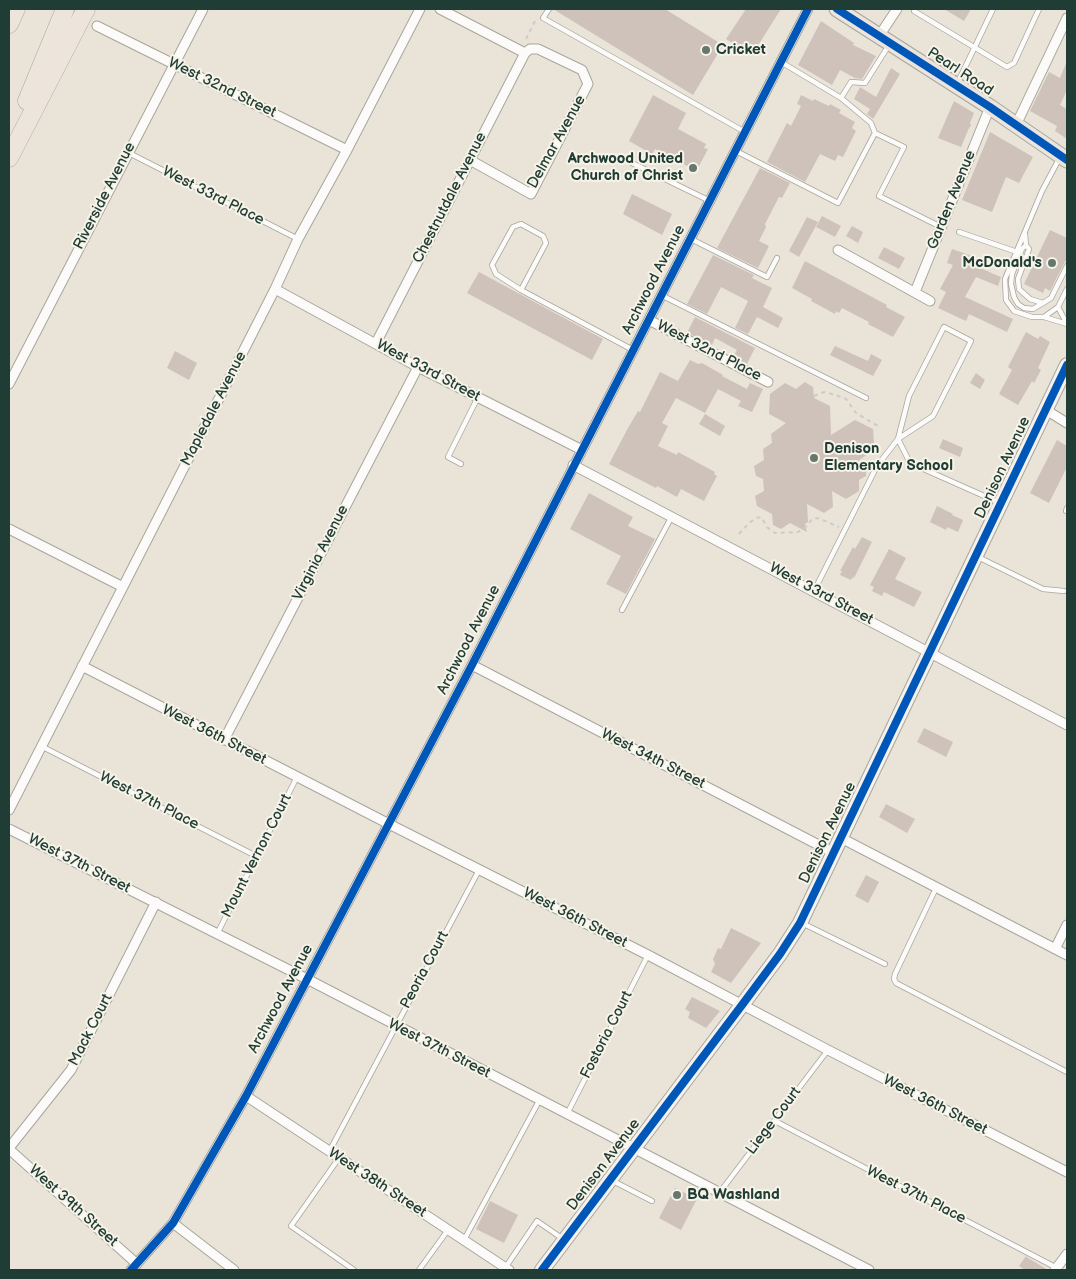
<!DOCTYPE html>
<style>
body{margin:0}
#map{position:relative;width:1076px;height:1279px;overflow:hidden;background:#eae4d8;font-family:"Balsamiq Sans",sans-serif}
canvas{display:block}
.frame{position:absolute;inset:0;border:10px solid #1f3d34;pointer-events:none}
</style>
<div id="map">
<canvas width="1076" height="1279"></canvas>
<div class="frame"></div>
</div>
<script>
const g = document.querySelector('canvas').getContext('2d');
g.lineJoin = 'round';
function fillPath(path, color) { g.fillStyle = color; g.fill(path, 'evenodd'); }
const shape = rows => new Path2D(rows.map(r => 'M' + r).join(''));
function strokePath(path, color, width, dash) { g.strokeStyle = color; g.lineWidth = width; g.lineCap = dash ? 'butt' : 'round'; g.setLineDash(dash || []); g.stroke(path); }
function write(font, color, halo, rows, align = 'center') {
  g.font = font + ' "Balsamiq Sans",sans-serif'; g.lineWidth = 4; g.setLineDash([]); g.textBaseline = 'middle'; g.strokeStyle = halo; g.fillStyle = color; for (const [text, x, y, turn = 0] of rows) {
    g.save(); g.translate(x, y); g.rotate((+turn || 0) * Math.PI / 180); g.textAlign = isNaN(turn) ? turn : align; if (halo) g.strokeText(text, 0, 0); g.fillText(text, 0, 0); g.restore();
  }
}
fillPath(shape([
 [553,9,665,9,723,45,693,95],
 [746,9,781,9,752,55,726,39],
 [944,9,971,9,964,21],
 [821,21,854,43,853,45,876,56,862,79,855,78,840,70,832,85,798,65],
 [1067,61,1067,90,1060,105,1067,109,1067,139,1055,131,1057,126,1030,111,1049,72,1060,78],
 [891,68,900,74,873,119,867,114,870,109,854,99,860,87,876,97],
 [653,95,686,113,678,129,706,144,704,148,708,149,698,168,694,166,693,169,655,149,652,154,629,141],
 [801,95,813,101,814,99,829,106,830,104,841,110,839,113,855,122,852,128,856,131,843,157,838,155,835,161,820,154,805,182,767,162,787,123,791,126,801,106,797,104],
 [954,101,974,113,970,123,971,126,969,128,961,147,938,138],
 [990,132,1033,157,1019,183,1006,177,992,212,962,200],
 [760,168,790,183,782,198,779,197,765,224,766,227,759,241,769,246,758,268,717,248],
 [632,194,672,214,662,235,623,214],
 [822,216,841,226,835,237,816,227],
 [807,217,818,222,799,257,789,251],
 [852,226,863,232,858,243,846,236],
 [1050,230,1067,238,1067,258,1050,291,1045,288,1043,293,1024,284],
 [884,247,905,258,899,269,878,258],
 [952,249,972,256,970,259,982,263,980,268,1001,277,998,286,976,277,965,297,1013,319,1007,332,969,314,966,321,938,308,946,292,940,289,953,265,947,263],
 [713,255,754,275,752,278,772,288,763,307,783,318,778,328,757,317,748,334,735,328,748,301,721,287,707,314,687,304],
 [805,261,887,305,886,307,905,317,893,337,868,324,869,322,842,308,839,313,836,311,835,314,811,301,812,299,792,288],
 [479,272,603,339,592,360,467,293],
 [695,317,755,348,747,364,733,357,737,350,715,338,712,345,687,333],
 [1026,332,1038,339,1040,336,1050,342,1038,368,1041,370,1034,383,1032,381,1018,405,999,394,1012,370,1008,367],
 [835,346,868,361,871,354,882,360,873,376,830,355],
 [175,351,197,363,189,380,167,368],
 [690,360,698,364,702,363,723,375,722,376,747,389,750,383,763,389,752,412,738,406,741,401,718,389,705,413,676,398,662,423,668,426,658,446,677,455,678,452,715,472,714,474,717,476,704,501,681,489,677,497,657,486,656,488,609,464,628,428,638,411,640,412,660,372,678,381],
 [976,373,985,380,980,389,970,383],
 [805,382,813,387,814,398,830,406,831,435,855,420,873,429,874,443,879,446,858,461,870,467,866,471,866,476,859,480,859,491,846,499,832,491,833,507,824,513,807,504,808,522,805,524,807,532,790,523,781,529,773,525,772,514,757,506,755,496,764,491,763,479,756,476,754,466,764,460,763,449,772,443,771,434,786,423,769,414,770,394,785,383,796,389],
 [705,414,725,426,720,436,699,424],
 [943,439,963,448,960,457,939,448],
 [1057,440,1067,446,1067,467,1049,503,1030,493],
 [589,493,633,517,628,526,655,539,626,594,606,584,621,556,570,529],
 [937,506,953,514,952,515,963,520,958,532,947,527,946,530,930,522],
 [862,537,872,542,854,578,853,577,851,580,840,575,842,571,840,571,853,547,855,549],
 [889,549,906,558,895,579,922,592,914,607,884,592,882,596,872,591,874,587,870,585],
 [924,728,953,742,946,757,917,742],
 [886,804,915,819,907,833,879,817],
 [866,875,879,882,868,903,855,896],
 [731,928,761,943,731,983,711,972,715,964,713,959,718,948,721,949],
 [692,997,720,1011,706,1028,688,1018,690,1012,685,1009],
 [675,1188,697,1199,681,1230,659,1218],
 [490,1201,518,1215,504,1243,476,1229],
 [1026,1256,1028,1258,1048,1270,1025,1270,1019,1266]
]), '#cec2bb');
const lane = shape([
 [549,9,543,18,745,132],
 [914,11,1007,67,1014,63,1039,9],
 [958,82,993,9],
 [841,98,851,82,865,83,889,45],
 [875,133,904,147,879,196,941,227],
 [736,151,838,203,875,133,871,123,841,98,781,62],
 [129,153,298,239],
 [1059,159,1042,191,1005,279,1006,300,1014,311,1032,317,1044,317,1067,324],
 [632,163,710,201],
 [959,232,1017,252],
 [1025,234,1026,245,1029,249,1018,279,1019,289,1030,299,1043,303,1051,298,1067,266],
 [691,239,767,277,777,258],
 [1026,245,1022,249,1012,274,1011,284,1014,297,1018,304,1024,308,1033,309,1043,303],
 [521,290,546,243,543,236,521,224,513,227,492,265,496,274,521,290,633,350],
 [661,295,866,398],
 [1058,307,1067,324],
 [1044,317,1058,307,1067,289],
 [461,464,448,457,478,397],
 [1066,511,1067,508],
 [978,557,1043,589,1064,591],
 [814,591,877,466,898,439,933,416,971,341,944,327,909,396,898,439,910,463,1000,503],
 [622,610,672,516],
 [41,746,256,856],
 [936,888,895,974,894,979,896,983,1067,1072],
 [802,923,885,964],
 [217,934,297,777],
 [567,1114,648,955],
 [775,1121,1057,1268],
 [329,1152,479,870],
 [339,1158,291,1226,354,1270],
 [611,1180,652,1201],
 [720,1192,828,1050],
 [464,1240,539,1101],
 [505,1268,537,1221,563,1239],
 [419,1270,448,1230]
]);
const street = shape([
 [440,9,525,53],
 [97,26,347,150],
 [879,36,897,9],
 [1016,125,1067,18],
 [838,250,930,301],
 [275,289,418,367,582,450],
 [915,292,990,107],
 [649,320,768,382],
 [376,343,525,53,530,49,538,49,582,70,588,84,531,194,470,160],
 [9,384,203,9],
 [1046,410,1067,423],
 [573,465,1067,725],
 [9,529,123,587],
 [472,665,834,853],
 [82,666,389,824,648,955,828,1050,1067,1172],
 [224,740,418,367],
 [9,810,275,289,298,239,347,150,420,9],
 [9,829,307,979,869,1270],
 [841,838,1067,955],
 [1055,949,1067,925],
 [246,1096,509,1270],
 [9,1148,71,1070,156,902],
 [9,1149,137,1264],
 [173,1223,234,1270],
 [131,1270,173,1223,246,1096,472,665,808,9],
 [1055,1270,1067,1254]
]);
const secondary = shape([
 [542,1270,742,1005,780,954,800,923,1067,365]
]);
const primary = shape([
 [837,9,990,107,1067,160]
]);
const highway = shape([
 [9,24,16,9],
 [27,101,65,9],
 [9,158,86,9]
]);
strokePath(lane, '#a6a69e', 6);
strokePath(street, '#a6a69e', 11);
strokePath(secondary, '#a6a69e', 16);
strokePath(primary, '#a6a69e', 17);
strokePath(highway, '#a6a69e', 19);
strokePath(shape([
 [526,39,535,21],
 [814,396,824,392,836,395,846,399,856,413,878,426],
 [739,534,749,523,756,518,761,517,768,528,775,533,798,532,807,526,812,519,818,518,839,527]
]), '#cbcbc8', 2, [4, 4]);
strokePath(lane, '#fcfbf9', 4.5);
strokePath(street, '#fcfbf9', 9);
strokePath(secondary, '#f5f2ee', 14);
strokePath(primary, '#ede5dc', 15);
strokePath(highway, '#ede5dc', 18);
strokePath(shape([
 [837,9,990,107,1067,160],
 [131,1270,173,1223,246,1096,472,665,808,9],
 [542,1270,742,1005,780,954,800,923,1067,365]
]), '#0057b8', 8);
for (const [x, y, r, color] of [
 [706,50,5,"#66776d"],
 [693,168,5,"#66776d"],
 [1052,263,5,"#66776d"],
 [814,458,5,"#66776d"],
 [677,1195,5,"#66776d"]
]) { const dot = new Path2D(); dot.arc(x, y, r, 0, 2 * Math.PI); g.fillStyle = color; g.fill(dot); strokePath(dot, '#f7f3e8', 2); }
write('bold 15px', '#1f3d34', '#f7f3e8', [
 ["Cricket",716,50],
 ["Archwood United",683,159,"right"],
 ["Church of Christ",683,176,"right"],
 ["McDonald's",1042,263,"right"],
 ["Denison",824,449],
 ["Elementary School",824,466],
 ["BQ Washland",687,1195]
], 'left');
write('15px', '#1f3d34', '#f7f3e8', [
 ["Pearl Road",960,72,33],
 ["West 32nd Street",222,88,26],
 ["Delmar Avenue",557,142,-61],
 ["Riverside Avenue",105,196,-63],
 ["West 33rd Place",213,196,27],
 ["Chestnutdale Avenue",450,198,-63],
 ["Garden Avenue",952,200,-68],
 ["Archwood Avenue",654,280,-63],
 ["West 32nd Place",709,351,27],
 ["West 33rd Street",428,371,28],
 ["Mapledale Avenue",214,409,-63],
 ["Denison Avenue",1003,468,-65],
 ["Virginia Avenue",321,553,-63],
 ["West 33rd Street",821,594,28],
 ["Archwood Avenue",469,640,-63],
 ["West 36th Street",214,735,27],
 ["West 34th Street",653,759,27],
 ["West 37th Place",149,801,27],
 ["Denison Avenue",828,833,-64],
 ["Mount Vernon Court",257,856,-63],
 ["West 37th Street",79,864,27],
 ["West 36th Street",575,918,27],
 ["Peoria Court",425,970,-62],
 ["Archwood Avenue",281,999,-62],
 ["Mack Court",91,1030,-63],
 ["Fostoria Court",607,1035,-63],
 ["West 37th Street",439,1049,27],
 ["West 36th Street",935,1105,27],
 ["Liege Court",774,1121,-53],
 ["Denison Avenue",604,1165,-53],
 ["West 38th Street",377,1183,33],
 ["West 37th Place",916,1195,27],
 ["West 39th Street",73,1206,42]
]);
</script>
